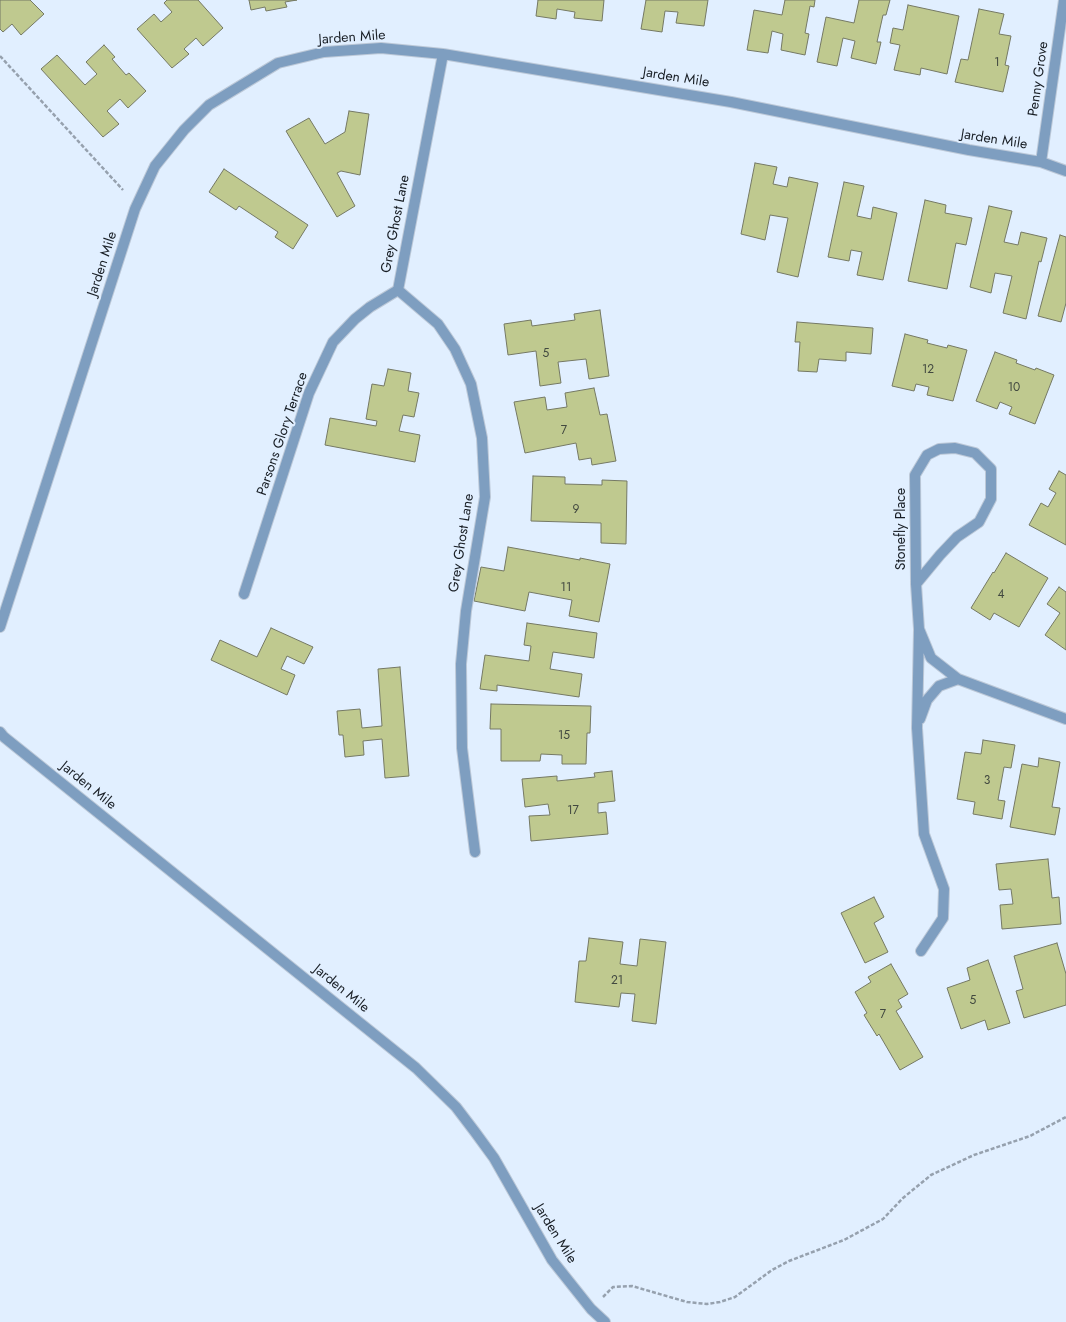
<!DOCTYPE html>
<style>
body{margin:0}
canvas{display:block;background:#e1efff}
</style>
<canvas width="1066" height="1322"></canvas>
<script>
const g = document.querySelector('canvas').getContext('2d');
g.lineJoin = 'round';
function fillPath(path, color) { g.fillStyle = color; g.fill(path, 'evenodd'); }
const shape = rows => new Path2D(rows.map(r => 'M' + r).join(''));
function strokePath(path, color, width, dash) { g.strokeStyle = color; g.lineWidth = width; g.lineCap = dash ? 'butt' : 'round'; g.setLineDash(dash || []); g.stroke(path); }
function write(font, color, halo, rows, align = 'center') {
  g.font = font + ' Jost,sans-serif'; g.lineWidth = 4; g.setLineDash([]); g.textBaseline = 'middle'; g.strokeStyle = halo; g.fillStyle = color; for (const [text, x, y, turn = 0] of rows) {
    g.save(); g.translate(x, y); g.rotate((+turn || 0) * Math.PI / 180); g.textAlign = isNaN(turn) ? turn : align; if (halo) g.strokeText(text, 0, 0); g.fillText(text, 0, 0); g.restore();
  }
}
const building = shape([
 [0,0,30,0,44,14,21,35,12,24,3,32,0,29,0,0],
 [167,0,198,0,223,28,203,46,196,38,184,49,189,54,172,68,137,29,154,14,161,22,172,12,164,3,167,0],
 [249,0,297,0,285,2,287,7,266,11,265,7,251,10,249,0],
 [538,0,604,0,602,21,574,18,575,12,557,9,556,19,536,16,538,0],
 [646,0,708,0,704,26,676,23,678,12,665,11,662,32,641,29,646,0],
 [785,0,815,0,814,7,810,6,805,33,809,34,805,55,781,50,783,34,772,31,768,53,747,50,754,10,782,15,785,0],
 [859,0,890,0,886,15,883,15,877,42,881,42,876,64,851,58,855,41,843,38,837,66,817,62,826,17,854,23,859,0],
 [908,5,959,16,947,74,921,68,920,75,894,70,900,45,890,43,893,28,903,30,908,5],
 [979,9,1004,14,999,34,1011,36,1005,65,1009,66,1003,92,955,82,961,59,968,60,979,9],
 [104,45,115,57,112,59,126,75,129,73,146,91,128,108,120,99,107,111,119,124,103,137,41,69,57,55,85,85,97,74,86,62,104,45],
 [349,111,369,114,360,175,341,171,337,173,355,206,337,217,286,131,309,118,325,144,345,132,349,111],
 [755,163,777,167,773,184,787,187,789,177,818,183,798,277,777,272,788,218,770,215,765,240,741,234,755,163],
 [224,169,308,225,293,249,275,237,278,232,239,206,236,210,209,192,224,169],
 [844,182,864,186,857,216,871,219,873,207,897,213,883,280,857,275,862,252,851,250,849,261,828,257,844,182],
 [925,200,946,205,945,213,972,218,966,245,956,243,947,289,908,281,925,200],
 [989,206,1012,211,1004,242,1018,245,1021,232,1047,238,1041,262,1039,261,1026,319,1003,313,1012,276,995,273,991,293,970,287,989,206],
 [1060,235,1066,237,1066,303,1061,322,1038,316,1060,235],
 [600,310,609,376,589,379,586,359,558,362,561,383,540,386,536,351,508,355,504,324,531,320,532,326,575,320,574,314,600,310],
 [797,322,873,328,871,354,846,352,846,361,819,359,817,372,798,371,800,342,795,342,797,322],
 [905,334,928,340,927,343,947,348,948,345,967,350,953,401,927,395,929,387,916,384,914,391,892,386,905,334],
 [995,352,1017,360,1016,363,1035,370,1036,368,1054,375,1035,424,1009,414,1012,407,1000,402,997,409,976,401,995,352],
 [388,369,411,373,408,391,419,393,414,417,403,415,399,431,420,435,415,462,325,445,330,418,376,426,377,421,366,419,372,384,384,386,388,369],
 [594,388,600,415,607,414,616,461,592,465,591,458,579,460,576,443,525,453,514,402,545,397,547,410,567,407,565,393,594,388],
 [1059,471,1066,475,1066,545,1029,525,1041,503,1048,507,1056,493,1049,489,1059,471],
 [533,476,565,477,565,484,602,485,602,480,627,481,626,544,601,543,601,523,531,521,533,476],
 [508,547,580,560,580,558,610,564,599,622,569,616,572,600,529,592,525,611,474,601,481,567,504,571,508,547],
 [1006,553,1048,578,1019,627,994,613,990,620,971,608,993,572,994,573,1006,553],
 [1059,587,1066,592,1066,650,1045,635,1060,613,1047,604,1059,587],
 [527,623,597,633,594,658,553,652,550,669,582,674,579,697,497,685,497,691,480,689,485,655,529,661,531,646,524,645,527,623],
 [271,628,313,647,304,664,287,656,281,669,295,675,287,695,211,660,220,640,257,657,271,628],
 [400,667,409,776,385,778,382,739,363,741,364,755,345,757,343,735,339,735,337,711,360,709,362,728,382,726,378,669,400,667],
 [491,704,591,706,590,733,587,733,586,764,562,764,562,755,541,754,540,761,501,761,501,729,490,729,491,704],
 [983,740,1015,745,1011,768,1004,767,998,800,1005,801,1002,819,973,814,975,802,957,799,965,752,981,754,983,740],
 [1039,758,1060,762,1052,807,1060,808,1055,835,1010,827,1022,764,1038,767,1039,758],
 [612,771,615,801,598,803,598,813,606,812,608,834,531,841,529,816,550,815,548,804,525,807,522,779,557,776,557,781,595,777,594,773,612,771],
 [1048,859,1052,898,1059,897,1061,924,1002,929,1000,905,1013,904,1011,889,999,890,996,864,1048,859],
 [874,897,884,917,874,923,888,952,865,963,841,913,874,897],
 [589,938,623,942,620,964,637,966,640,939,666,942,656,1024,632,1021,635,994,621,993,619,1007,575,1002,579,961,586,961,589,938],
 [1057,943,1066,974,1066,1005,1024,1018,1016,991,1023,989,1014,956,1057,943],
 [988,960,1010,1023,988,1030,985,1020,961,1029,947,988,970,980,967,968,988,960],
 [891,964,908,994,898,1000,902,1007,896,1011,923,1057,900,1070,879,1034,877,1036,864,1015,867,1013,855,992,871,982,868,977,891,964]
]);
fillPath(building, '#bfc98f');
strokePath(building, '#757964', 1);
const street = shape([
 [443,54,398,290,438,324,455,349,471,384,482,438,485,497,466,611,461,664,462,748,475,852],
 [1041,162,1064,0],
 [916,584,940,555,957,537,979,522,991,499,991,469,975,453,955,448,939,449,927,455,915,475,916,584,919,629],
 [244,594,309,393,333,342,355,319,370,307,398,290],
 [0,627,135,209,155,166,184,130,209,105,278,63,324,52,381,48,443,54,731,102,969,150,1041,162,1066,171],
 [920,719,927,700,939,686,958,679,1066,719],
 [0,732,4,737,416,1068,456,1107,475,1132,494,1158,552,1260,591,1309,605,1322],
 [921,951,943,918,944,889,924,834,917,728,919,629,931,658,958,679]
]);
strokePath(street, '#bdc9d8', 12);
strokePath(shape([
 [0,56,123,190],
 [603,1297,613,1287,632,1286,687,1302,707,1304,720,1302,735,1297,772,1270,789,1261,844,1240,883,1219,903,1198,931,1175,974,1155,1030,1136,1066,1117]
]), '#96a1ae', 2.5, [4, 2]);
strokePath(street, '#7e9ec0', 10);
write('12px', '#424940', null, [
 ["1",997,63],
 ["5",546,354],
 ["12",928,370],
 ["10",1014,388],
 ["7",564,431],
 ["9",576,510],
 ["11",566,588],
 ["4",1001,595],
 ["15",564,736],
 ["3",987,781],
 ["17",573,811],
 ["21",617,981],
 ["5",973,1001],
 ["7",883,1015]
]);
write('14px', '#181e25', '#e1efff', [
 ["Jarden Mile",352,38,-4],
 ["Jarden Mile",676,78,9],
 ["Penny Grove",1039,79,-82],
 ["Jarden Mile",994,140,9],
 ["Grey Ghost Lane",396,224,-79],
 ["Jarden Mile",103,264,-72],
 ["Parsons Glory Terrace",283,434,-71],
 ["Stonefly Place",902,529,-90],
 ["Grey Ghost Lane",462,543,-81],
 ["Jarden Mile",88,786,39],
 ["Jarden Mile",341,989,39],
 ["Jarden Mile",555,1234,58]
]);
</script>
